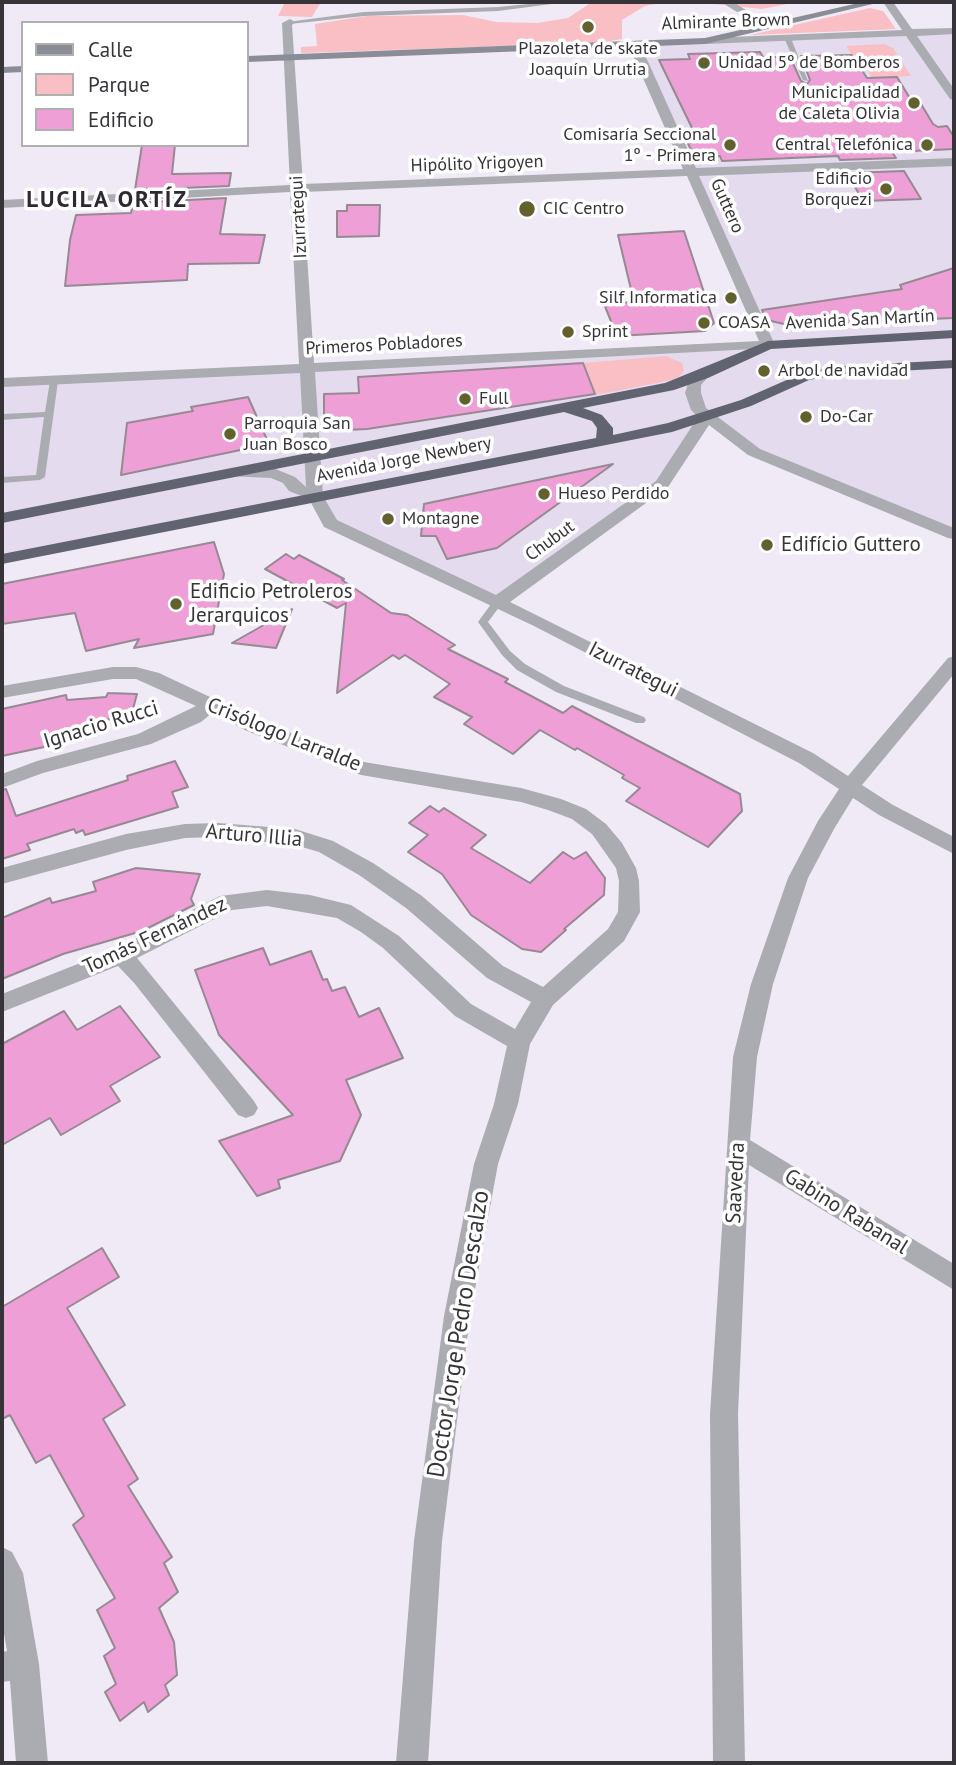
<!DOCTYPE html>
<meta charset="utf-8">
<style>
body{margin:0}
#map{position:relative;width:956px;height:1765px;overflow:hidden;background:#f0eaf7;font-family:"PT Sans",sans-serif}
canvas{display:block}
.frame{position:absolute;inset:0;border:4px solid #363439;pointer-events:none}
.legend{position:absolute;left:21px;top:21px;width:228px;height:126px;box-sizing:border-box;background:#fff;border:2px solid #afaeb0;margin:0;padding:9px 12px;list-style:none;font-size:21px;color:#363439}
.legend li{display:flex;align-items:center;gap:14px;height:35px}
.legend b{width:35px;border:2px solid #afaeb0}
</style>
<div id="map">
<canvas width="956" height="1765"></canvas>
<div class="frame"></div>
<ul class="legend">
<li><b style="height:9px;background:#8b8d96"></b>Calle</li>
<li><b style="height:19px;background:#f9bfc5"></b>Parque</li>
<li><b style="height:19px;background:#ee9fd5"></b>Edificio</li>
</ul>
</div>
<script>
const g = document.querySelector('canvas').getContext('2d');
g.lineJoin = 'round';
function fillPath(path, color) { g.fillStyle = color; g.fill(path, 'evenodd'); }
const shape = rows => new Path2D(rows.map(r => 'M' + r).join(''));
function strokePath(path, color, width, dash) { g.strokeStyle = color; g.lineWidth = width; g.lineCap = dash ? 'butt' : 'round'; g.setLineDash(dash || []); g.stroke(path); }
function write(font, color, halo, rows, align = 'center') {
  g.font = font + ' "PT Sans",sans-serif'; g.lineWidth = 7; g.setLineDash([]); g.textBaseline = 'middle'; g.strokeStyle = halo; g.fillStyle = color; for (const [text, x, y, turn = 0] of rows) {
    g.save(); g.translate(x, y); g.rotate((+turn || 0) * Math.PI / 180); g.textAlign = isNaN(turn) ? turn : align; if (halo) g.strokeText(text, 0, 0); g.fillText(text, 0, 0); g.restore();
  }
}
fillPath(shape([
 [954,31,954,534,754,452,706,417,662,484,498,602,330,523,315,496,2,559,2,383,768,344,634,44]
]), '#e4dbee');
fillPath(shape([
 [285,2,321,2,312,17,278,16],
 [592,2,797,2,762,9,694,2,667,2,645,6,622,20,622,39,599,43,301,53,301,47,317,46,315,24,367,16,463,15,496,22,537,23,568,18],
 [870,8,883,11,896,29,750,35],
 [884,44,893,48,911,76,872,78,865,65,859,65,846,46],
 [666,356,682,363,684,371,680,376,672,380,595,395,583,363]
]), '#f9bfc5');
const building = shape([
 [760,52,763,57,790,57,801,81,807,84,810,80,801,56,852,55,867,78,897,77,911,100,918,99,933,124,938,127,947,126,954,137,954,149,892,152,896,158,840,160,838,156,722,161,720,156,694,157,684,134,693,130,659,60,690,59,688,54,760,52],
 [142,145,175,145,172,174,231,173,229,186,135,190,142,145],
 [904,171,921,199,863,201,847,173,904,171],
 [226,198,220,234,265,235,259,263,188,264,187,280,65,286,70,240,76,215,131,213,133,203,226,198],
 [347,205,380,205,379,236,337,237,337,211,347,211,347,205],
 [684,231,714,323,705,331,617,336,604,304,634,302,618,235,684,231],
 [954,268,954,318,852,322,789,329,788,325,767,320,762,310,902,289,900,285,954,268],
 [583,363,595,394,367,429,324,431,324,394,359,393,358,377,583,363],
 [248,397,269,444,121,475,127,423,193,411,191,407,248,397],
 [613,464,497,548,447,559,436,536,421,536,424,504,613,464],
 [214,542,224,574,213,634,134,648,139,639,86,651,75,613,2,624,2,584,214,542],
 [286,554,294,559,299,555,344,579,342,580,391,613,407,615,455,645,448,649,508,679,505,682,563,713,572,706,740,794,742,811,708,847,626,801,640,788,622,778,624,775,577,748,575,750,540,730,513,754,464,724,472,717,434,697,450,684,405,655,399,659,393,655,337,693,346,603,337,608,265,569,286,554],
 [292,609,276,648,232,643,292,609],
 [108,693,137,694,130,720,98,719,91,737,2,756,2,709,66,695,67,700,106,697,108,693],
 [175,761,188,787,172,792,178,807,85,835,83,830,76,833,74,829,27,844,30,850,2,859,2,790,6,789,16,816,128,780,127,776,175,761],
 [430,806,439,812,444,808,486,835,471,848,530,883,563,852,574,859,586,852,605,878,604,895,564,929,566,930,541,952,522,949,471,915,442,874,408,852,428,835,409,823,430,806],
 [136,868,200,874,191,899,194,905,142,931,63,954,2,979,2,918,50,898,52,903,96,891,93,882,136,868],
 [263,948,270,965,311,951,323,980,327,979,332,991,345,987,359,1017,379,1008,403,1058,346,1080,361,1115,340,1161,278,1180,280,1188,257,1196,219,1141,293,1115,219,1035,195,970,263,948],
 [120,1006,160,1057,110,1086,120,1101,61,1135,50,1118,2,1145,2,1044,64,1011,77,1030,120,1006],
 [102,1248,119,1277,67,1308,125,1405,103,1419,138,1479,128,1486,172,1557,164,1563,178,1592,159,1608,174,1642,177,1675,165,1685,169,1695,148,1712,144,1702,120,1721,105,1692,116,1684,104,1656,115,1648,97,1610,115,1598,73,1525,84,1516,50,1455,36,1463,10,1415,2,1419,2,1307,102,1248]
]);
fillPath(building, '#ee9fd5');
strokePath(building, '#968992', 2);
fillPath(shape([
 [549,2,567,2,498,11,364,16,290,24,287,22,364,12,498,7,549,2],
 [795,35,798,37,792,41,808,81,803,80,785,40,795,35],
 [54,378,58,381,45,477,40,480,2,483,2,477,36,475,44,417,2,420,2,414,45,412,50,381,54,378],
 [498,599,503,602,488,622,510,651,525,664,564,686,644,717,646,720,644,723,636,723,556,692,517,670,502,655,478,622,494,600,498,599]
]), '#abacb2');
fillPath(shape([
 [721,2,733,2,746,10,737,12,721,2],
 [883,2,893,2,912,29,954,28,954,34,917,36,954,89,954,100,950,99,906,36,705,44,700,41,705,38,902,30,883,2],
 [290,19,295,22,292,25,303,184,683,169,628,44,634,41,640,44,696,168,954,158,954,166,699,176,775,345,773,348,315,372,323,496,337,520,496,595,656,481,698,417,691,410,685,393,689,381,703,371,710,375,701,385,701,393,706,408,760,449,954,528,954,539,948,538,748,455,709,425,668,487,510,602,813,753,848,776,948,658,954,656,954,674,862,785,893,805,954,837,954,854,879,815,853,798,834,829,808,878,773,984,757,1057,750,1140,954,1264,954,1290,749,1165,738,1414,745,1763,713,1763,710,1414,733,1057,751,984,788,878,818,821,839,789,799,763,534,626,324,527,309,499,289,491,283,483,271,478,228,476,226,473,228,470,234,468,273,468,295,477,306,487,300,373,2,387,2,378,299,364,290,192,2,208,2,200,290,185,282,23,290,19],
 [687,176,759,341,314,363,303,192,687,176],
 [113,667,136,667,159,673,261,721,364,762,521,788,561,799,586,809,606,824,622,843,636,868,639,881,640,912,624,941,553,1005,530,1044,518,1104,498,1164,470,1316,442,1541,428,1763,396,1763,414,1541,444,1316,474,1164,494,1104,507,1046,455,1016,383,948,361,932,337,918,267,906,232,910,137,958,254,1101,258,1108,254,1115,246,1118,238,1115,135,984,118,966,2,1012,2,994,113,950,220,896,267,890,310,895,351,905,399,936,471,1004,515,1029,531,1002,487,978,406,908,359,875,319,852,295,845,218,837,185,838,126,850,2,884,2,868,126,834,185,824,218,823,295,829,333,841,373,863,422,896,503,966,543,987,608,929,618,912,619,881,616,868,592,834,572,819,548,810,521,802,361,775,247,731,212,713,201,722,151,744,43,773,2,788,2,774,37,761,138,734,196,706,136,679,113,679,2,698,2,686,113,667],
 [2,1547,12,1552,23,1573,39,1664,48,1763,16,1763,10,1681,2,1682,2,1652,7,1651,2,1622,2,1547]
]), '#abacb2');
fillPath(shape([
 [863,2,881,2,705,44,247,62,247,56,705,38,863,2],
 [23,66,23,72,2,73,2,67,23,66]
]), '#8b8d96');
fillPath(shape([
 [954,330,954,338,771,349,708,378,674,390,583,408,602,415,613,428,613,435,668,423,741,400,805,372,841,366,954,360,954,368,841,374,809,380,751,406,672,432,2,564,2,554,596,438,597,428,592,421,564,412,2,523,2,513,665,383,768,341,954,330]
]), '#616470');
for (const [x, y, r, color] of [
 [588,27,7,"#62602d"],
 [704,63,7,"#62602d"],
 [914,103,7,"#62602d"],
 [730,145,7,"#62602d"],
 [927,145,7,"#62602d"],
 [886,189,7,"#62602d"],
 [527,209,9,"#62602d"],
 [731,298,7,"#62602d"],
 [704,323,7,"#62602d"],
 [568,332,7,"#62602d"],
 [764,371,7,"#62602d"],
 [465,399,7,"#62602d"],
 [806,417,7,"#62602d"],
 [230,434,7,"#62602d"],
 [544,494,7,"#62602d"],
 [388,519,7,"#62602d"],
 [767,545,7,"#62602d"],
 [176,604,7,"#62602d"]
]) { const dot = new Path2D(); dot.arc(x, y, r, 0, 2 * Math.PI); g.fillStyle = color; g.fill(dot); strokePath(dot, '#fff', 2.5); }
write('18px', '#363439', '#fff', [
 ["Almirante Brown",726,22,-2],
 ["Hipólito Yrigoyen",477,164,-2],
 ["Guttero",727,206,66],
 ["Izurrategui",299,217,-93],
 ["Avenida San Martín",860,320,-3],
 ["Primeros Pobladores",384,345,-3],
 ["Avenida Jorge Newbery",404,460,-11],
 ["Chubut",550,541,-36]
]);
write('18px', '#363439', '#fff', [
 ["Plazoleta de skate",588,49,"center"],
 ["Joaquín Urrutia",588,70,"center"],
 ["Unidad 5º de Bomberos",718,63],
 ["Municipalidad",900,93,"right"],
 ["de Caleta Olivia",900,114,"right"],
 ["Comisaría Seccional",716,135,"right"],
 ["1º - Primera",716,156,"right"],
 ["Central Telefónica",913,145,"right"],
 ["Edificio",872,179,"right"],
 ["Borquezi",872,200,"right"],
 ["CIC Centro",543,209],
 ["Silf Informatica",717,298,"right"],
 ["COASA",718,323],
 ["Sprint",582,332],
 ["Arbol de navidad",778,371],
 ["Full",479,399],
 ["Do-Car",820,417],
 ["Parroquia San",244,424],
 ["Juan Bosco",244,445],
 ["Hueso Perdido",558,494],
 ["Montagne",402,519]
], 'left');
write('21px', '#363439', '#fff', [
 ["Edifício Guttero",781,545],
 ["Edificio Petroleros",190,592],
 ["Jerarquicos",190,616]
], 'left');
write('21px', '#363439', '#fff', [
 ["Izurrategui",633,670,27],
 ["Ignacio Rucci",101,725,-17],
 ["Crisólogo Larralde",284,735,22],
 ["Arturo Illia",254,836,5],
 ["Tomás Fernández",155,936,-25],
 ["Saavedra",736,1183,-87],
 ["Gabino Rabanal",846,1212,32]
]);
g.letterSpacing = '2px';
write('bold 23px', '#2d2832', '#fff', [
 ["LUCILA ORTÍZ",107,200]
]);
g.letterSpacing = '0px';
write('24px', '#363439', '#fff', [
 ["Doctor Jorge Pedro Descalzo",459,1334,-81]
]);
</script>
